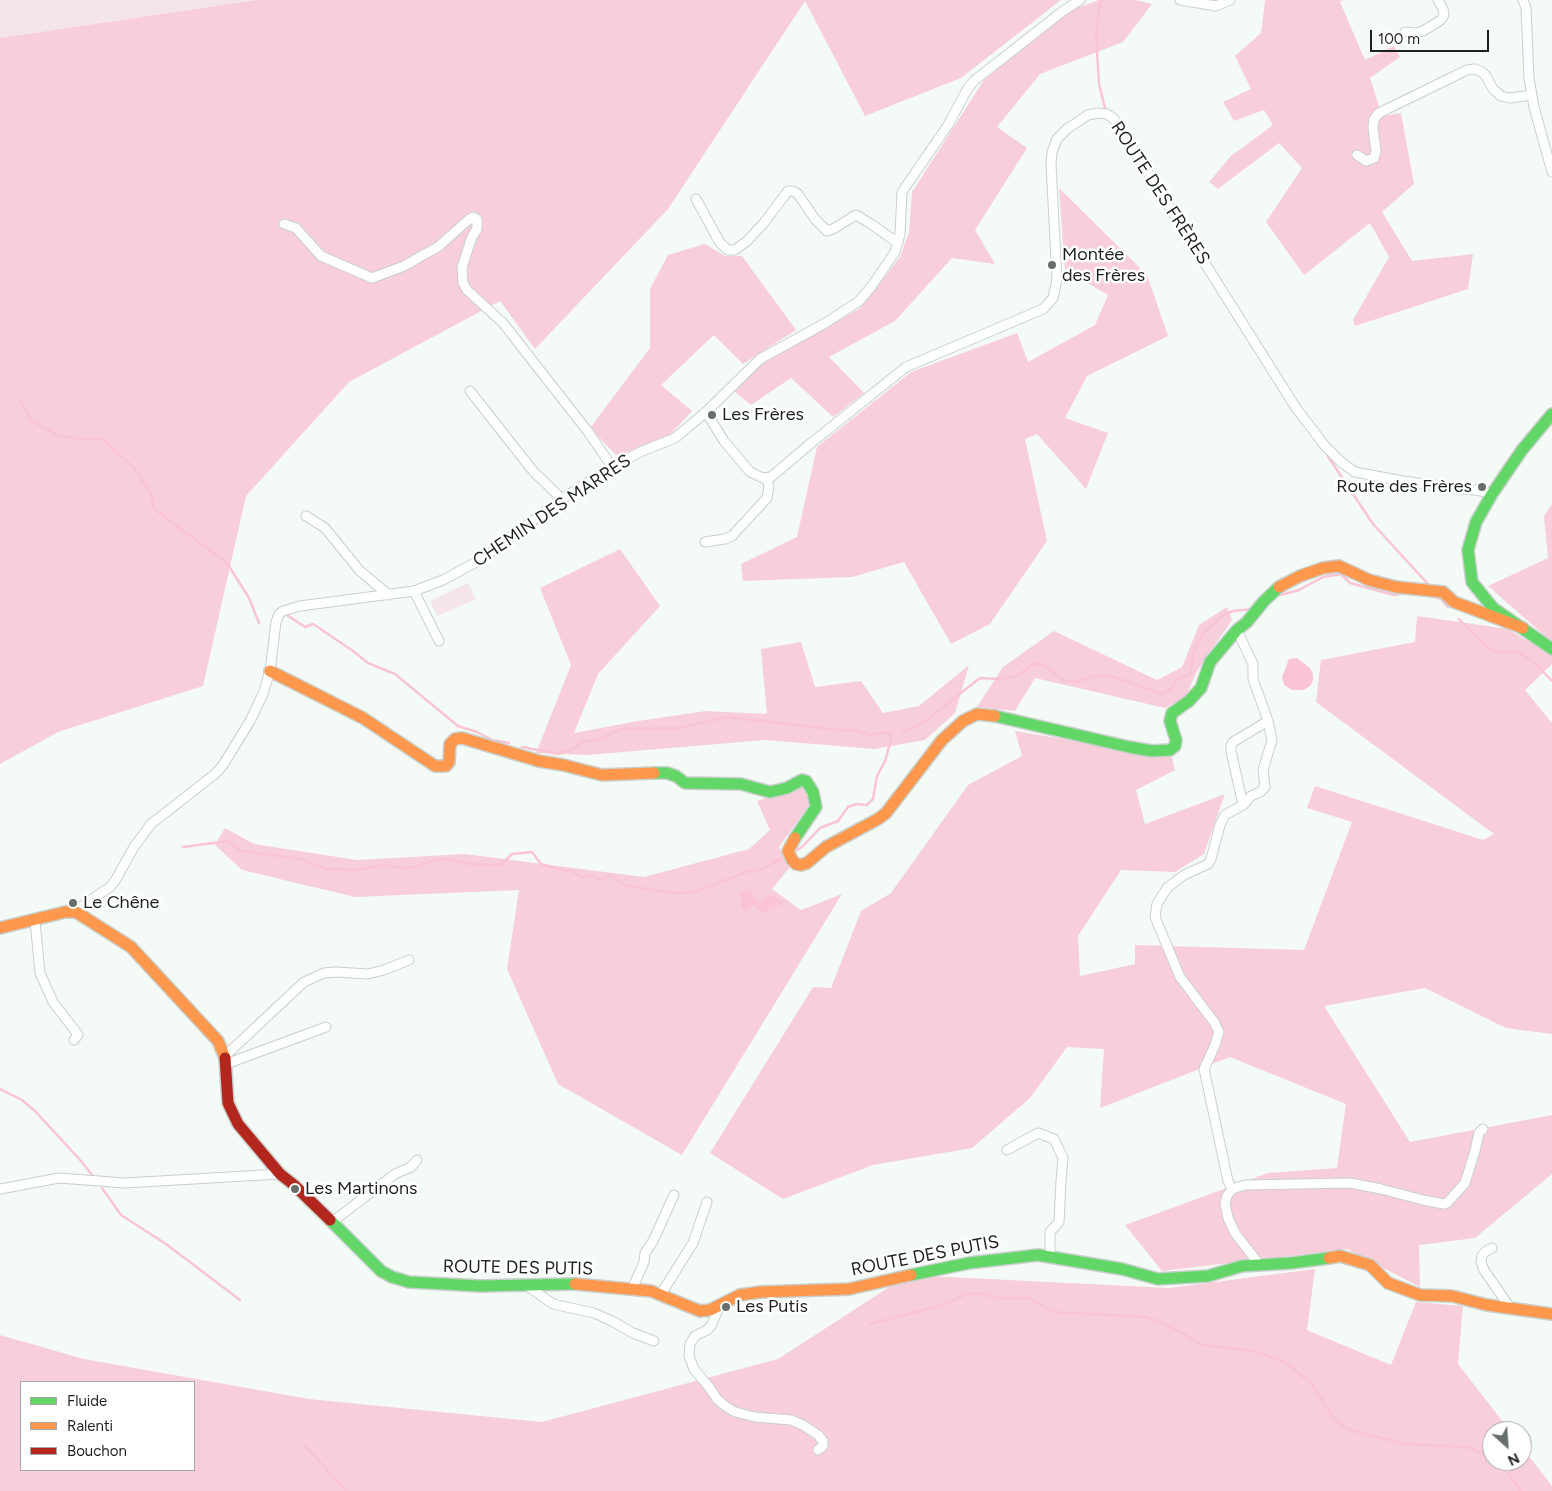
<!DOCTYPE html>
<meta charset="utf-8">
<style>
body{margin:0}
#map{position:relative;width:1552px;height:1491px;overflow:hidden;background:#f4fbf7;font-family:Figtree,sans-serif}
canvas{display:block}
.legend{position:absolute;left:20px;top:1381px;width:175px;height:90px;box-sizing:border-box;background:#fff;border:1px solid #a4a7a5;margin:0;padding:6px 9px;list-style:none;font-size:15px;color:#1c231f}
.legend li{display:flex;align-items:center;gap:10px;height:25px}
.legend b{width:25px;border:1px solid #a4a7a5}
.north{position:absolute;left:1482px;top:1421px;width:50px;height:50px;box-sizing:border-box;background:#fff;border:1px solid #a4a7a5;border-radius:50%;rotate:154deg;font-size:14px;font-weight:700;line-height:20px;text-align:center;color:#1c231f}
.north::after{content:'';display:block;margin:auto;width:18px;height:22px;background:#686f6b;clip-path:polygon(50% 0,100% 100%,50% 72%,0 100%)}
.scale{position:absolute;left:1370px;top:30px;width:119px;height:22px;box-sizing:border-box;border:2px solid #1c231f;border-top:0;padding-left:6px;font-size:15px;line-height:18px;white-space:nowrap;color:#1c231f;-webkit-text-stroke:4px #fff;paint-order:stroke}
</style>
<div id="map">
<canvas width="1552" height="1491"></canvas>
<ul class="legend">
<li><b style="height:6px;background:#63d668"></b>Fluide</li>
<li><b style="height:6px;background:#ff974d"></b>Ralenti</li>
<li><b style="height:6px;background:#b3261e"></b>Bouchon</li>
</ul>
<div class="north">N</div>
<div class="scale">100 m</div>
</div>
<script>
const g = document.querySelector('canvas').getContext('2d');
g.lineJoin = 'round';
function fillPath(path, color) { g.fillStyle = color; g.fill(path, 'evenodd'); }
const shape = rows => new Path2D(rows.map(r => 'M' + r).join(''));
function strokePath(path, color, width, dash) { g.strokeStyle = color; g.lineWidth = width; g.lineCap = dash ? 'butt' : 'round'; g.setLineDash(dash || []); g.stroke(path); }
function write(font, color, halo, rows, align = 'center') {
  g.font = font + ' Figtree,sans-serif'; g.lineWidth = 5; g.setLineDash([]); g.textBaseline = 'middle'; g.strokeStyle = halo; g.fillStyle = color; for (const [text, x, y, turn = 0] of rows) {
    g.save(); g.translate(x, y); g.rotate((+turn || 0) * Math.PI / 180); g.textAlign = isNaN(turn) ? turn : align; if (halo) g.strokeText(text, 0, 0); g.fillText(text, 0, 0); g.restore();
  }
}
fillPath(shape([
 [0,0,256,0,0,38],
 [468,583,476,599,437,616,430,601]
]), '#f5e4e8');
fillPath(shape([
 [256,0,1061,0,961,78,865,116,805,1,668,209,535,349,500,301,349,382,246,496,203,686,58,732,0,764,0,38],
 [1099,0,1136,0,1152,4,1123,42,1040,74,997,127,1027,148,975,230,995,264,952,258,895,321,829,357,864,393,833,417,791,378,751,405,733,390,762,363,860,308,900,257,909,232,912,192,984,80,1071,10],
 [1265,0,1343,0,1340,2,1365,60,1394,46,1400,57,1370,78,1382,116,1401,113,1414,184,1382,212,1412,261,1473,254,1468,289,1355,326,1353,320,1389,257,1370,223,1304,275,1266,222,1302,168,1279,143,1218,189,1209,182,1231,156,1273,125,1264,110,1234,121,1223,102,1251,89,1235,56,1261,33],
 [1059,188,1147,275,1168,336,1087,376,1065,418,1108,433,1086,489,1037,434,1025,439,1047,541,990,624,951,644,904,562,852,577,743,581,741,564,797,537,817,447,911,372,1017,333,1028,362,1095,325,1108,295,1065,270],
 [705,244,725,256,742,256,796,330,743,364,714,335,661,385,692,411,670,435,617,456,590,428,650,348,650,289,668,255],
 [1552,504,1552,642,1488,586,1548,558,1544,516],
 [620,549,660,606,598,674,574,733,638,721,706,711,767,714,761,649,801,642,815,687,861,681,883,713,919,706,969,665,955,713,925,740,875,749,765,740,588,755,536,753,571,665,540,588],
 [1227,607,1232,620,1197,671,1186,696,1165,708,1035,678,1015,711,977,707,1003,667,1054,631,1157,680,1182,667,1199,625],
 [1417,616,1508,629,1552,656,1552,664,1525,690,1552,723,1552,1034,1506,1028,1425,988,1324,1006,1410,1142,1552,1115,1552,1174,1475,1238,1419,1245,1420,1287,1347,1249,1162,1271,1125,1225,1268,1173,1337,1168,1346,1104,1230,1057,1100,1108,1104,1049,1067,1047,1030,1098,972,1148,873,1165,783,1199,710,1153,813,987,831,988,861,911,891,893,968,785,1022,756,1015,731,1172,757,1175,770,1136,790,1145,824,1225,794,1204,854,1175,872,1121,870,1078,936,1080,976,1135,964,1135,945,1304,950,1352,822,1307,808,1315,786,1483,840,1494,834,1316,702,1321,660,1415,642],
 [801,785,811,802,779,847,790,867,772,889,801,910,842,894,682,1155,558,1084,507,969,519,890,355,897,242,870,215,845,225,828,254,844,357,860,465,854,644,877,749,849,770,830,757,801],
 [1315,1269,1307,1330,1391,1365,1416,1302,1463,1306,1458,1364,1510,1431,1492,1431,1492,1461,1522,1461,1522,1447,1552,1486,1552,1491,0,1491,0,1335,84,1359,309,1399,542,1422,778,1359,908,1275,1169,1288],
 [21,1382,194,1382,194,1470,21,1470]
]), '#f7ceda');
fillPath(shape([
 [1297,658,1310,668,1313,674,1313,680,1311,685,1304,690,1292,690,1284,685,1282,677,1289,659],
 [745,890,750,891,754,895,753,897,756,901,762,901,771,894,775,898,783,901,783,904,769,908,764,914,754,905,745,910,742,908,740,893]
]), '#fac4d5');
strokePath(shape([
 [1101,0,1096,33,1099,84,1106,112],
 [20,400,32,421,58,435,78,439,103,439,135,469,151,494,154,509,227,563,249,598,259,623],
 [1327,455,1373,524,1428,584],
 [1276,596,1299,590,1323,577,1341,574,1350,583,1394,595,1405,593],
 [1432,596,1441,599,1448,607],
 [287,615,305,627,313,624,353,651,368,663,395,674,458,726,477,732,492,740,509,743],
 [1459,619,1474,635,1494,652,1518,652,1534,662,1552,681],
 [902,733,915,726,923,723,980,678,999,679,1017,676,1033,664,1043,664,1064,681,1076,682,1094,676,1111,676,1163,694,1172,688,1176,680,1190,674,1193,654,1202,635,1222,616,1233,611,1252,609],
 [522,747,558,754,573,749,582,742,599,739,621,729,679,728,727,717,839,730,856,730,870,735,884,732,892,736,885,761,877,776,873,799,867,805,856,804,848,807,838,821,820,828,802,847,793,852],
 [183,847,228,841,241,851,301,859,326,869,357,870,384,865,401,868,416,867,432,861,447,859,471,864,501,865,512,854,532,852,541,864,562,870,573,871,581,878,593,875,600,880,611,875,624,885,673,893,696,892,717,883,750,871,760,870,781,859],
 [0,1089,22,1100,35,1111,81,1161,92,1175],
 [102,1188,121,1215,166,1244,240,1300],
 [870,1324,943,1305,967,1294,985,1294,995,1298,1028,1298,1054,1312,1147,1317,1179,1331,1202,1345,1255,1351,1286,1363,1312,1384,1334,1419,1347,1429,1404,1444,1468,1447,1492,1458],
 [305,1446,347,1491],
 [1498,1461,1500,1462,1521,1491]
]), '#fac4d5', 2.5);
const street = shape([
 [1180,0,1216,6,1230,0],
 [1523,0,1526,8,1529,78,1534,107,1552,172],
 [1405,32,1416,33,1423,31,1441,20,1444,15,1443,9,1438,0],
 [1357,155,1366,161,1374,158,1376,152,1373,127,1374,119,1379,113,1467,70,1475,69,1482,72,1486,76,1493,89,1501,96,1509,98,1532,95],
 [696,199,720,243,728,250,735,250,747,241,763,224,788,191,793,191,798,194,815,219,827,231,833,229,856,215,871,224,898,243],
 [284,224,296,228,321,256,372,278,404,266,423,255,438,247,467,221,473,217,477,219,477,229,472,237,462,267,463,283,467,290,503,323,589,433,612,467],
 [470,391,533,471,562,499],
 [706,412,724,441,750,472,763,478,771,477,810,444,906,367,1043,309,1053,298,1057,280,1051,164,1052,152,1057,139,1067,129,1088,115,1098,113,1107,114,1114,119,1296,408,1325,446,1341,462,1355,472,1403,481,1481,491,1492,494],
 [306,516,325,528,360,571,389,595],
 [705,542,725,539,732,536,767,498,769,487,767,478],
 [414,591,439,641],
 [1237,630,1253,664,1253,679,1268,721,1272,740,1263,770,1265,787,1260,792,1251,796,1243,805,1225,815,1220,825,1211,859,1208,864,1184,875,1167,888,1157,904,1155,917,1180,977,1214,1022,1219,1032,1215,1045,1204,1069,1228,1181,1232,1189,1227,1196,1225,1203,1228,1218,1235,1233,1259,1264],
 [1243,805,1231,751,1231,746,1233,742,1268,721],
 [76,912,79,908,110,887,115,881,134,847,151,824,215,774,223,765,250,721,263,694,270,671,276,622,279,614,283,611,300,606,414,591,443,580,480,560,562,499,612,467,640,452,675,438,706,412,760,359,827,322,859,301,871,287,895,252,900,234,902,192,948,125,968,88,975,80,1063,11,1080,0],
 [35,921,40,973,53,1002,76,1032,78,1035,74,1040],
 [225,1056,304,982,324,973,336,972,368,974,384,970,409,960],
 [226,1064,326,1027],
 [1007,1150,1038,1133,1054,1139,1063,1158,1061,1181,1059,1222,1050,1232,1050,1256],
 [0,1189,59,1178,125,1183,280,1174],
 [1232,1189,1245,1185,1350,1183,1381,1189,1423,1200,1444,1204,1447,1203,1465,1183,1475,1151,1479,1133,1483,1129],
 [332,1222,395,1174,411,1167,417,1160],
 [1492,1248,1485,1252,1482,1256,1481,1262,1484,1270,1511,1309],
 [526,1285,553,1304,594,1313,612,1321,633,1333,654,1341],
 [632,1289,644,1262,645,1253,653,1241,674,1195],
 [661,1294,693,1243,707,1202],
 [720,1305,711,1326,707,1330,695,1336,690,1344,689,1356,694,1369,709,1387,717,1399,725,1406,735,1412,755,1417,791,1420,803,1425,818,1435,823,1441,823,1446,818,1450]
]);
const fast = shape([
 [1552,414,1522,450,1492,494,1476,522,1468,550,1472,582,1493,608,1552,649],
 [995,716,1129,747,1152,751,1170,750,1175,746,1176,740,1170,721,1172,713,1189,701,1201,688,1210,662,1237,630,1247,622,1264,601,1279,587],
 [654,773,667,773,676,776,685,783,741,784,770,792,787,788,802,780,806,781,813,792,816,807,795,838],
 [330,1220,381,1271,392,1277,409,1282,480,1286,575,1284],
 [911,1275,969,1263,1038,1255,1122,1269,1158,1279,1208,1276,1242,1266,1291,1263,1329,1258]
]);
const slow = shape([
 [1279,587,1300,576,1323,568,1339,566,1369,580,1396,587,1443,592,1454,602,1523,628],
 [270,671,363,718,435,766,446,766,449,762,450,744,455,739,462,738,539,761,563,765,602,775,654,773],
 [795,838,788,851,792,860,796,864,801,865,807,863,826,847,878,819,886,813,942,740,963,721,977,714,995,716],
 [0,928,65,912,76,912,131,947,218,1041,225,1058],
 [1329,1258,1340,1256,1370,1265,1388,1283,1420,1295,1452,1296,1487,1305,1552,1314],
 [575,1284,651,1291,700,1311,710,1310,740,1295,761,1292,849,1289,911,1275]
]);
const jam = shape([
 [225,1058,228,1103,238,1124,280,1174,294,1185,330,1220]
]);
strokePath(street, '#c9d0cc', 11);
strokePath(fast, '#c9d0cc', 14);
strokePath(slow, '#c9d0cc', 14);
strokePath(jam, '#c9d0cc', 14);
strokePath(street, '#fdfefe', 9);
strokePath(fast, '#63d668', 11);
strokePath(slow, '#ff974d', 11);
strokePath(jam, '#b3261e', 11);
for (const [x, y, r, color] of [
 [1052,265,5,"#686f6b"],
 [712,415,5,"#686f6b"],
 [1482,487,5,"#686f6b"],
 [73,903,5,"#686f6b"],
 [295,1189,5,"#686f6b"],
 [726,1307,5,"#686f6b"]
]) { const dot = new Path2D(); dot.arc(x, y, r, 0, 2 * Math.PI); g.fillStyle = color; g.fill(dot); strokePath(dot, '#fff', 2); }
write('18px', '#1c231f', '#fff', [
 ["ROUTE DES FRÈRES",1160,193,57],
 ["CHEMIN DES MARRES",552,511,-34],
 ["ROUTE DES PUTIS",925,1256,-11],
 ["ROUTE DES PUTIS",518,1268,1]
]);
write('18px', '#1c231f', '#fff', [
 ["Montée",1062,255],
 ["des Frères",1062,276],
 ["Les Frères",722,415],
 ["Route des Frères",1472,487,"right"],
 ["Le Chêne",83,903],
 ["Les Martinons",305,1189],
 ["Les Putis",736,1307]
], 'left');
</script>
